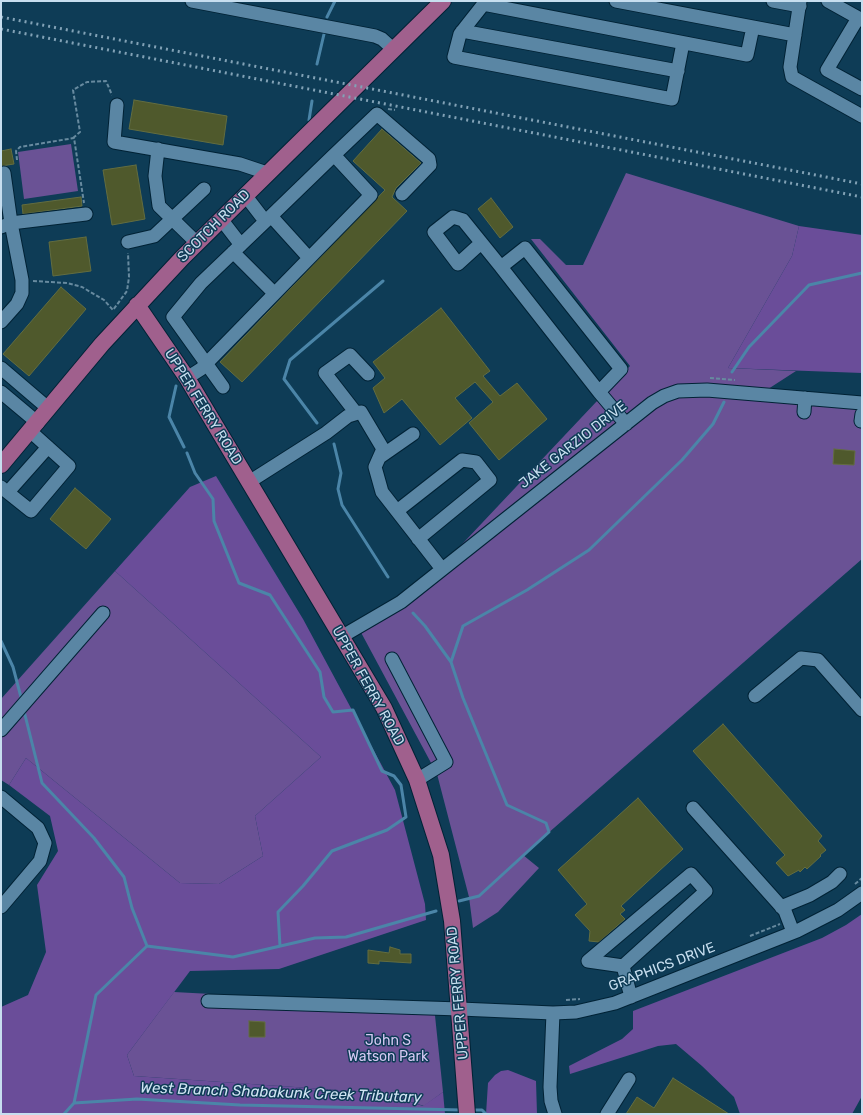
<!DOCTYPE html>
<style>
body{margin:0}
#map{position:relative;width:863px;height:1115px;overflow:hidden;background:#0e3c56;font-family:Rubik,sans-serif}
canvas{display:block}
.frame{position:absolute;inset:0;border:2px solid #c7deef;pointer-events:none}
</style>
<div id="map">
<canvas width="863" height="1115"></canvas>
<div class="frame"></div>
</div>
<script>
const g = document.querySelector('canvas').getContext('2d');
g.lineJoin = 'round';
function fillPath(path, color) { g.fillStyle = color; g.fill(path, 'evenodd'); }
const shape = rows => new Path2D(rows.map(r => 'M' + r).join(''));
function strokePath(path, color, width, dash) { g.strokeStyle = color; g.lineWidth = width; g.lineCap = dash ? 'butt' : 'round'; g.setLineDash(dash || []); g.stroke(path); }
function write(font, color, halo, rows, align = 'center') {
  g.font = font + ' Rubik,sans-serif'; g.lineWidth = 3; g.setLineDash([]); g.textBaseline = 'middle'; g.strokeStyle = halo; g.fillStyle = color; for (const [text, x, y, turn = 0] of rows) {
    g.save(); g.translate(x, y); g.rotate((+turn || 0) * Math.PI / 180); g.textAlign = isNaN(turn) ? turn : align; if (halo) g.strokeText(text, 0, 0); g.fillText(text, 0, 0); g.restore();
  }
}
fillPath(shape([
 [71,144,78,191,24,199,18,152],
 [626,173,799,226,792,256,728,368,796,371,765,391,862,401,862,559,523,855,539,868,498,912,473,928,469,897,437,774,357,625,433,575,630,366,531,239,540,239,566,265,583,265],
 [115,571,321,757,255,816,263,856,219,884,180,883,26,758,9,785,1,780,1,699],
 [174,992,434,1006,443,1092,424,1106,382,1093,134,1076,127,1055]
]), '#6a5295');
fillPath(shape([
 [799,226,862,235,862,373,728,368,792,256],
 [216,476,303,619,395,790,425,904,426,920,279,969,190,971,127,1055,134,1076,382,1093,423,1106,443,1092,445,1114,1,1114,1,1007,28,995,46,952,37,885,58,851,50,816,9,785,26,758,180,883,219,884,263,856,255,816,321,757,115,571,190,487],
 [862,914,862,1096,852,1114,740,1114,734,1097,702,1066,676,1044,658,1046,570,1074,569,1066,622,1039,633,1029,633,1011,822,938,846,925],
 [508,1070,536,1081,537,1114,486,1114,488,1083,495,1075,501,1071]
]), '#6a4d99');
strokePath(shape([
 [327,17,335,1],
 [317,64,324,34],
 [309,120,312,101],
 [732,372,749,347,809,285,862,273],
 [176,386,169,417,184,447],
 [317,423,284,379,290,360,383,281],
 [334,444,341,473,338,489,342,505,388,577],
 [187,453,195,473,213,499,214,521,239,583,270,595,320,672,324,697,333,712,353,710,382,771,394,776,401,785,406,817,387,830,332,851,303,886,278,912,280,946],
 [413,613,425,626,451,662],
 [1,641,13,667,22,701],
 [24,711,42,783,94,838,124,877,132,908,147,946],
 [459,901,479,896,549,832,546,823,507,805,463,698,451,662,463,626,527,590,589,550,682,460,713,424,724,402],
 [74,1103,137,1099,240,1105,462,1110],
 [471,1110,482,1110,486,1114],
 [64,1114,74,1103,96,995,147,946,233,957,315,938,346,937,436,911]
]), '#4b85a8', 3);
const building = shape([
 [134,100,227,116,223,145,129,129,134,100],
 [382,129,421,163,396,188,392,197,407,211,242,382,220,362,385,190,353,161,382,129],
 [11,149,14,164,1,166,1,151,11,149],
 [136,165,145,219,112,225,103,170,136,165],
 [81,197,82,206,23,214,22,205,81,197],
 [491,198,513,227,500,238,478,209,491,198],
 [86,237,91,271,53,276,49,242,86,237],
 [61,287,86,309,29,376,3,354,61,287],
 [441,308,490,371,483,376,500,396,517,383,547,419,499,460,469,423,493,402,475,382,455,398,472,418,440,445,402,399,384,413,373,388,385,378,373,362,441,308],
 [834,449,855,451,854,465,833,464,834,449],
 [75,488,111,519,86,549,50,519,75,488],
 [723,724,822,836,818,841,826,850,820,855,821,856,807,869,805,867,800,872,799,870,788,876,776,863,785,855,693,751,723,724],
 [638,798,683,849,621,906,625,910,620,914,625,919,599,942,589,941,590,931,575,915,587,904,558,870,638,798],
 [390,947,400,950,400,954,411,954,411,963,379,961,379,964,368,963,368,950,389,953,390,947],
 [249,1021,265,1022,265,1037,249,1037,249,1021],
 [673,1078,729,1114,626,1114,637,1097,654,1108,673,1078]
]);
fillPath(building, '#4f592c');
strokePath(building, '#636d40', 1);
const minor = shape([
 [192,1,375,36,382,39,393,49],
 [486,1,460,34,454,57,672,99,683,43],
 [616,1,795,35],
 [773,1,800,6],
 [800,1,790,67,792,77,862,116],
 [828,1,862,20],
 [483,4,747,55,753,27],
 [858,18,827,70,862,89],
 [462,31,678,71],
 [117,105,114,142,240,164,267,173],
 [158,149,155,176,159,206,197,243],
 [334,155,377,114,429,159,430,165,402,194],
 [245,195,265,221],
 [221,219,241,245],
 [1,227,11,223,86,214],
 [128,242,154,236,204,189],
 [481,243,458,264,434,232,453,217,463,220,501,267],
 [233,252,274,293],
 [1,322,17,304,22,293,22,280,11,223,4,173],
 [1,368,49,409],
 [187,378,201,369,371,195,334,155,271,216,309,258],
 [223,387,173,317,201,283,271,216],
 [1,392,38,423],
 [599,392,621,369,525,248,501,267,599,392,626,424],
 [804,412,805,398],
 [356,413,325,373,350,355,368,374],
 [861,421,862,414],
 [380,457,413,434],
 [249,482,326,433,348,416,361,412,383,449,375,467,382,492,442,569],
 [1,487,31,511,69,466,30,431],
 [8,492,48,447],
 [397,511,462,460,476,462,490,480,418,539],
 [341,637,401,602,652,403,664,396,678,391,707,390,862,403],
 [392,659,446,762,417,780],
 [755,696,801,658,818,660,862,710],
 [1,730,103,613],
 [1,797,38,828,45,843,40,861,1,907],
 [693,808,785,911,793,932],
 [781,907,810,895,832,882,840,874],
 [623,966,588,961,691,874,706,891,623,966,631,997],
 [208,1001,460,1009,553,1013,576,1012,615,1003,797,931,838,910,862,893],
 [553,1013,550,1087,551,1101,555,1114],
 [607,1114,629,1079]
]);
const major = shape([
 [137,305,187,378,384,708,417,780,441,855,452,921,467,1114],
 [1,465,102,344,182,258,443,1]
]);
strokePath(minor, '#002235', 15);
strokePath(major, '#002235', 18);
strokePath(shape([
 [388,109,395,110],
 [73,138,80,132,73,90,87,82,106,81,112,95],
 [17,160,16,151,20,147,74,138,84,203],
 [33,281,67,283,82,287,104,300,113,310,127,291,129,277,128,253],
 [710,378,735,380],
 [855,884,862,878],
 [750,936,780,924],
 [566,1000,580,999]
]), '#678a9f', 2, [4, 2]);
strokePath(minor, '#5a86a4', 13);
strokePath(major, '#a0608d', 16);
strokePath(shape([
 [1,17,862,184],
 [1,29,862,197]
]), '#82a2b6', 3, [2, 4]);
write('14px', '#c7deef', '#0e3c56', [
 ["SCOTCH ROAD",214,226,-45],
 ["UPPER FERRY ROAD",203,407,58],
 ["JAKE GARZIO DRIVE",573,445,-38],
 ["UPPER FERRY ROAD",368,686,61],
 ["GRAPHICS DRIVE",662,967,-21],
 ["UPPER FERRY ROAD",458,993,-95]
]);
write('14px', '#d5c8f2', '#0e3c56', [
 ["John S",388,1041],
 ["Watson Park",388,1057]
]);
write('italic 15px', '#d0e4f3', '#0e3c56', [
 ["West Branch Shabakunk Creek Tributary",281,1093,2]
]);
</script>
